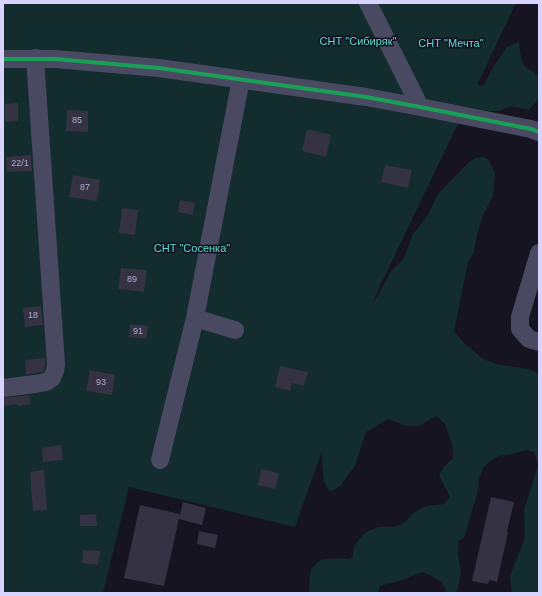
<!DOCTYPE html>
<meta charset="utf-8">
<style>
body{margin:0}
#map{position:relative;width:542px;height:596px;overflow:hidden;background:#161421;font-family:Arial,sans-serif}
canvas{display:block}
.frame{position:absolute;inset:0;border:4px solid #d9d4ff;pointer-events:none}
</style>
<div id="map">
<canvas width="542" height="596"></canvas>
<div class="frame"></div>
</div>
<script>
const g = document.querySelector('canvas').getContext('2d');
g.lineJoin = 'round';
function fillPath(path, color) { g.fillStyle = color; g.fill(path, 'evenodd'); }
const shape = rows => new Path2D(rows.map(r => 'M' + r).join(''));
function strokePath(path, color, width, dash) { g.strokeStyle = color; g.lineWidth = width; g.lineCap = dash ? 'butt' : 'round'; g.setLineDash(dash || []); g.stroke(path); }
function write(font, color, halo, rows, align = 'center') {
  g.font = font + ' Arial,sans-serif'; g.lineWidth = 3; g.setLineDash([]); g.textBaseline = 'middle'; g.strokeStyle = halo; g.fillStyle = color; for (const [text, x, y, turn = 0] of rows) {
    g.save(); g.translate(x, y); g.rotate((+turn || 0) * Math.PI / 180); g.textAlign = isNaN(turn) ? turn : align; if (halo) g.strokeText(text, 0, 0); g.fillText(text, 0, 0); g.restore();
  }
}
fillPath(shape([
 [3,3,516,3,478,83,479,85,483,86,485,83,493,67,507,47,519,42,521,59,525,67,535,73,535,76,539,74,539,98,529,110,511,106,499,111,485,111,466,107,378,290,373,304,392,270,404,258,413,234,428,215,438,194,469,162,475,158,483,157,488,159,495,173,493,196,483,215,476,239,474,253,468,262,454,331,463,342,483,359,496,364,529,369,539,374,539,588,538,593,512,593,510,576,525,537,524,510,538,465,534,452,526,450,513,454,499,456,490,461,483,468,479,478,478,490,464,538,459,541,458,553,461,573,458,588,456,593,447,593,442,582,423,572,399,581,380,586,378,593,310,593,309,586,310,575,312,568,317,563,321,560,337,558,347,559,353,557,353,550,357,542,366,532,378,527,394,527,406,522,413,513,426,506,444,504,450,497,440,477,439,474,444,467,453,458,452,444,445,424,436,416,419,426,407,426,388,419,366,432,355,466,341,485,334,490,329,491,324,481,322,462,322,451,295,527,129,487,103,593,3,593]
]), '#132c2d');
fillPath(shape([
 [18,103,18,121,5,122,5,104],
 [67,110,88,111,88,132,66,131],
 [307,129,331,135,326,157,302,151],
 [31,155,32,171,7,172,6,157],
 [385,165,412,170,408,188,381,182],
 [73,175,100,180,97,201,69,197],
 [180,200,195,203,193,215,178,212],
 [122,208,138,210,135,235,119,233],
 [121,268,147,270,144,292,118,289],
 [41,306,43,325,25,327,23,308],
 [130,324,148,326,146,339,129,337],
 [45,358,45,365,44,371,42,372,26,375,25,360],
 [280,366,308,372,304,386,292,383,290,391,275,387],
 [90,370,115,375,112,395,86,391],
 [29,395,31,404,18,406,18,404,3,406,3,398],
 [61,445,63,460,43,462,42,448],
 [261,469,279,473,275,489,258,485],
 [44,470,47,510,33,511,30,472],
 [491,497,514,502,507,531,508,532,497,582,489,580,488,584,472,581],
 [183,502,206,508,202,525,179,519],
 [140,505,180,514,164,586,124,578],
 [96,514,97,526,80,526,80,515],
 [199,531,218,535,215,548,197,544],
 [83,550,100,551,98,565,82,563]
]), '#343243');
strokePath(shape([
 [368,3,420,107],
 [3,59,55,59,159,68,366,97,420,107,531,129,539,132],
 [539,253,520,317,520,329,529,339,539,342],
 [235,330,195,318,241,79],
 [3,388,35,384,46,382,52,378,55,371,56,364,35,58],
 [160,460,195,318]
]), '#4a4962', 18);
strokePath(shape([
 [3,59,55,59,159,68,366,97,420,107,531,129,539,132]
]), '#1a9f57', 4);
write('9px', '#b0acd0', null, [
 ["85",77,121],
 ["22/1",20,164],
 ["87",85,188],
 ["89",132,280],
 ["18",33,316],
 ["91",138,332],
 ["93",101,383]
]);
write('11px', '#5fe0c0', '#130f26', [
 ["СНТ \"Сибиряк\"",358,42],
 ["СНТ \"Мечта\"",451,44],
 ["СНТ \"Сосенка\"",192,249]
]);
</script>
